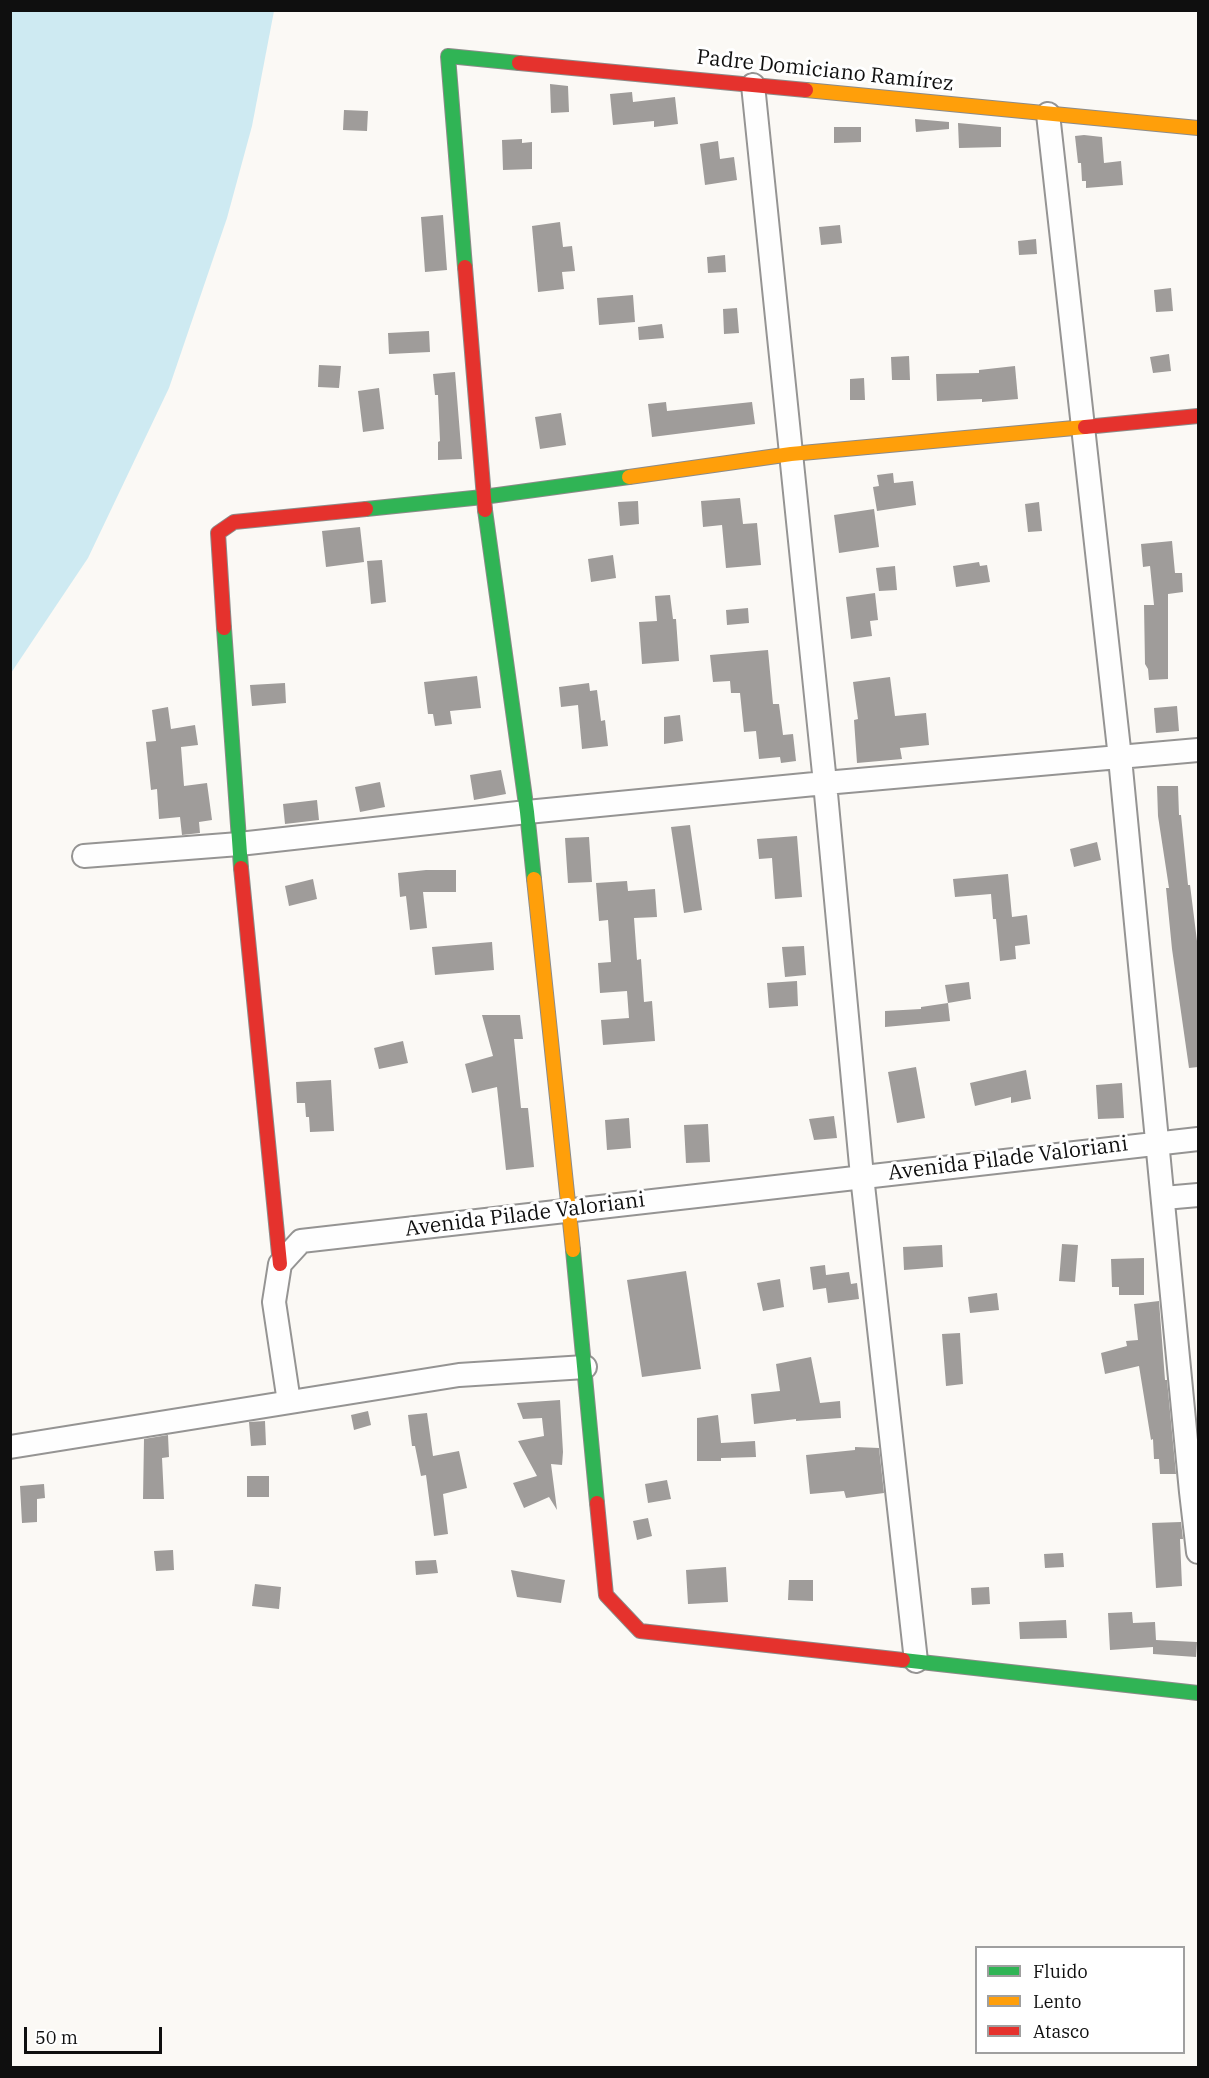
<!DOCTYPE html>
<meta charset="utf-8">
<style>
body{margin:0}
#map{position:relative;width:1209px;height:2078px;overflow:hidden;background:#fbf9f5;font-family:"IBM Plex Serif",serif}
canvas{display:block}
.frame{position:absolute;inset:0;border:12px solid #0f0f0f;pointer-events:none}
.legend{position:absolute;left:975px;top:1946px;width:210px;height:108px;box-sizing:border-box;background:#fff;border:2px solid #9f9f9f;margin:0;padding:8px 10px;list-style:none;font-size:18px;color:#0f0f0f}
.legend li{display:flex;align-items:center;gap:12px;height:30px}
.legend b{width:30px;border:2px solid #9f9f9f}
.scale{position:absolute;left:24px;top:2027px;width:138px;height:27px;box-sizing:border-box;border:3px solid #0f0f0f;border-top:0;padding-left:8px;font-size:18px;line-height:21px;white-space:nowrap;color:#0f0f0f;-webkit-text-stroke:4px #fff;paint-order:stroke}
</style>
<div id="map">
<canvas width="1209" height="2078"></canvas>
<div class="frame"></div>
<ul class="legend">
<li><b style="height:8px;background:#30b455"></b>Fluido</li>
<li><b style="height:8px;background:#ff9f0a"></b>Lento</li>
<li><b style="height:8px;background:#e5322d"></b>Atasco</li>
</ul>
<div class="scale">50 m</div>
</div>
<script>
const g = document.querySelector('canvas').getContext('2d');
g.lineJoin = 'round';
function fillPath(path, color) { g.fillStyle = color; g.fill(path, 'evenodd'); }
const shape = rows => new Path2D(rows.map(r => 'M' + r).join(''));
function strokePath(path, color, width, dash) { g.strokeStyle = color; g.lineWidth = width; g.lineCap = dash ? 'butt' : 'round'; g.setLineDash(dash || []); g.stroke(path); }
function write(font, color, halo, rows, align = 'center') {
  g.font = font + ' "IBM Plex Serif",serif'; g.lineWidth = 6; g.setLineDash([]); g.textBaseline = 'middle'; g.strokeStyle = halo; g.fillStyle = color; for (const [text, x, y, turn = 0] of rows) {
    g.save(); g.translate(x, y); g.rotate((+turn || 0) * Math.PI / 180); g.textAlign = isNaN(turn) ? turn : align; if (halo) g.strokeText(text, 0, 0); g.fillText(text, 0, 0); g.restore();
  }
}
fillPath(shape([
 [11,10,274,11,252,126,227,218,169,388,88,558,11,673]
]), '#ceeaf2');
fillPath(shape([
 [550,84,568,86,569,112,551,113],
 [632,92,633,102,675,97,678,124,654,127,654,121,613,125,610,94],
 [344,110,368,111,367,131,343,130],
 [915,119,949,122,949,129,916,132],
 [958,123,1001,127,1001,147,959,148],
 [834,127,861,127,861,142,834,143],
 [1084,135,1102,137,1104,163,1121,161,1123,185,1086,188,1086,181,1082,181,1081,163,1078,163,1075,136],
 [522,139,522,143,532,142,532,169,503,170,502,140],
 [718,141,720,159,734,157,737,180,705,185,700,144],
 [443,215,447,270,425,272,421,217],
 [560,222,563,247,572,246,575,271,562,272,564,289,538,292,532,226],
 [840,225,842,243,821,245,819,227],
 [1036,239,1037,254,1019,255,1018,241],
 [725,255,726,272,708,273,707,257],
 [1171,288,1173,311,1156,312,1154,290],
 [633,295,635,322,599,325,597,298],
 [737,308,739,333,724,334,723,309],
 [662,324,664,338,639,340,638,327],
 [429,331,430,352,389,354,388,333],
 [1169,354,1171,371,1153,373,1150,357],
 [909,356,910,380,892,380,891,357],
 [319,365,341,366,339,388,318,387],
 [1015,366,1018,399,982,402,982,399,937,401,936,374,979,373,979,370],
 [455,372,462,459,438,460,438,442,440,441,438,395,435,395,433,374],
 [864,378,865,400,850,400,850,379],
 [379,388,384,429,363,432,358,391],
 [666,402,667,411,752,402,755,424,652,437,648,404],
 [561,413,566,445,540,449,535,417],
 [893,473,894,483,913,481,916,505,877,511,873,487,879,486,877,475],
 [740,498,743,524,757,523,761,565,726,568,722,525,703,527,701,501],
 [638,501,639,524,620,526,618,502],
 [1039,502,1042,531,1028,532,1025,504],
 [874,509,879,547,839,553,834,515],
 [360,527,364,562,326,567,322,531],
 [1172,541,1175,573,1182,573,1183,592,1168,594,1168,679,1149,680,1148,669,1145,664,1144,605,1154,605,1150,566,1143,567,1141,544],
 [613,555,616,578,591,582,588,559],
 [382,560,386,602,371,604,367,561],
 [979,562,980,566,987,565,990,582,956,587,953,566],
 [895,566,897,590,879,591,876,568],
 [875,593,878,620,870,621,872,636,851,639,846,597],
 [670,595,673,619,676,619,679,661,642,664,639,622,657,621,655,596],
 [748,608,749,623,727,625,726,610],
 [768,650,773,704,779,704,783,735,793,734,796,761,781,763,780,757,759,759,756,731,744,732,740,693,731,693,730,681,713,682,710,655],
 [477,676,481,708,450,711,452,724,435,726,433,714,428,714,424,682],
 [890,677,895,716,926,713,929,745,900,748,902,759,857,763,854,720,858,719,853,682],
 [285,683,286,703,252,706,250,685],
 [589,683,590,691,597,690,601,721,605,720,608,746,582,749,578,705,561,707,559,687],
 [1177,706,1179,731,1156,733,1154,708],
 [168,707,171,729,195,725,198,745,181,747,184,786,207,783,212,820,199,822,200,833,182,835,180,817,159,819,157,789,151,790,146,742,156,741,152,710],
 [680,715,683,741,664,744,664,717],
 [501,770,506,794,474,800,470,775],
 [380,782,385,807,360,812,355,787],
 [1157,786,1178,786,1179,815,1181,815,1188,885,1190,885,1198,949,1198,1067,1189,1068,1172,949,1166,888,1169,888,1158,816],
 [317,800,319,820,285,824,283,804],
 [690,825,702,910,684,913,671,827],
 [797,836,802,897,775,899,772,858,759,859,757,839],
 [589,837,592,882,568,883,565,838],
 [1097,842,1101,860,1074,867,1070,849],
 [426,870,456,870,456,892,423,892,427,928,410,930,406,896,400,897,398,873],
 [1008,874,1012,917,1027,915,1030,944,1015,946,1016,959,1000,961,996,919,993,919,991,894,955,897,953,879],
 [313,879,317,899,289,906,285,886],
 [627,881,628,891,655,889,657,917,634,918,637,960,641,959,644,1002,652,1001,655,1041,603,1045,601,1020,629,1018,627,991,600,993,598,963,611,962,608,920,599,921,596,883],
 [492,942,494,970,435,975,432,947],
 [804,946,806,975,785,977,782,947],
 [797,981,798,1006,769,1008,767,983],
 [969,982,971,999,948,1003,945,985],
 [948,1003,950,1021,885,1027,885,1011,921,1009,921,1007],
 [482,1015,520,1015,523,1039,514,1039,521,1108,528,1108,534,1167,506,1170,497,1087,472,1093,465,1064,493,1056],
 [403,1041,408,1063,379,1069,374,1048],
 [916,1067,925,1118,897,1123,888,1072],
 [1026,1070,1031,1099,1011,1103,1011,1097,975,1106,970,1083],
 [331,1080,334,1131,310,1132,309,1117,306,1117,305,1103,297,1103,296,1082],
 [1122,1083,1124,1118,1098,1119,1096,1085],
 [834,1116,837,1138,814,1140,809,1119],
 [629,1118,631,1148,607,1150,605,1120],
 [708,1124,710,1162,686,1163,684,1125],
 [1062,1244,1078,1245,1075,1282,1059,1281],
 [942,1245,943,1267,904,1270,903,1247],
 [1144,1258,1144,1295,1119,1295,1119,1287,1112,1287,1111,1259],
 [825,1265,826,1275,849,1272,851,1284,857,1283,859,1299,828,1303,826,1288,813,1290,810,1267],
 [686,1271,701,1369,642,1377,627,1280],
 [780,1279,784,1307,763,1311,757,1283],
 [997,1293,999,1310,970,1313,968,1297],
 [1159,1301,1165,1380,1167,1380,1176,1474,1160,1474,1159,1459,1154,1459,1153,1439,1151,1440,1139,1366,1105,1374,1101,1353,1127,1346,1126,1341,1138,1340,1134,1304],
 [960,1333,963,1384,946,1386,942,1334],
 [811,1357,820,1403,840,1401,841,1418,796,1421,796,1419,754,1424,751,1394,780,1391,776,1364],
 [560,1400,563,1452,562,1465,551,1464,557,1510,549,1497,524,1508,513,1483,537,1476,518,1441,544,1436,542,1418,523,1419,517,1403],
 [368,1411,371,1425,354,1430,351,1415],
 [427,1413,433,1456,459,1451,467,1488,443,1494,448,1534,434,1536,426,1475,421,1476,415,1446,412,1446,408,1415],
 [718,1415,721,1443,755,1441,756,1457,721,1458,721,1461,697,1461,697,1418],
 [265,1421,266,1445,251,1446,249,1422],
 [168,1435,169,1457,162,1458,164,1499,143,1499,144,1439],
 [855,1447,879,1448,884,1493,846,1498,844,1491,810,1494,806,1455,855,1450],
 [247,1476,269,1476,269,1497,247,1497],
 [667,1480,671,1499,648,1503,645,1484],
 [44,1484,45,1498,37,1499,37,1522,22,1523,20,1486],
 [648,1518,652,1536,637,1540,633,1521],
 [1181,1522,1183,1539,1180,1539,1182,1586,1156,1588,1152,1523],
 [173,1550,174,1570,156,1571,154,1551],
 [1063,1553,1064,1567,1045,1568,1044,1554],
 [436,1560,438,1573,416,1575,415,1561],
 [726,1567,728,1602,688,1604,686,1570],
 [511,1570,565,1580,561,1603,517,1597],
 [789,1580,813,1580,813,1601,788,1600],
 [255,1584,281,1587,279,1609,252,1606],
 [989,1587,990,1604,972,1605,971,1588],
 [1132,1612,1133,1623,1155,1622,1156,1640,1197,1642,1196,1657,1153,1654,1153,1647,1110,1650,1108,1613],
 [1066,1620,1067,1638,1020,1639,1019,1622]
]), '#9f9c9a');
const street = shape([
 [753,85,825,783,862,1176,916,1661],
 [1048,114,1120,758,1191,1492,1198,1552],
 [84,856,239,844,527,812,825,783,1198,750],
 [1164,1198,1198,1195],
 [289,1402,274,1302,280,1264,301,1241,1198,1139],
 [10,1447,459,1375,585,1367]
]);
const fast = shape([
 [465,267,448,56,519,63],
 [366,509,483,497,629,477],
 [485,510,527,812,534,879],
 [224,628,241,868],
 [573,1250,597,1503],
 [903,1660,1198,1693]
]);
const slow = shape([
 [806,90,1198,128],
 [629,477,791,454,1085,427],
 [534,879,573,1250]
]);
const jam = shape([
 [519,63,806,90],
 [465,267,485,510],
 [1085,427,1198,416],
 [224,628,218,533,234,522,366,509],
 [241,868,280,1264],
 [597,1503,606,1595,640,1631,903,1660]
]);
strokePath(street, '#959493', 26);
strokePath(fast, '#8c8b89', 16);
strokePath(slow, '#8c8b89', 16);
strokePath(jam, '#8c8b89', 16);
strokePath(street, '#fefefe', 22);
strokePath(fast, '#30b455', 14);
strokePath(slow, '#ff9f0a', 14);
strokePath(jam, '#e5322d', 14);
write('21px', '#0f0f0f', '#fff', [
 ["Padre Domiciano Ramírez",825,71,6],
 ["Avenida Pilade Valoriani",1008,1159,-7],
 ["Avenida Pilade Valoriani",525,1215,-7]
]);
</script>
